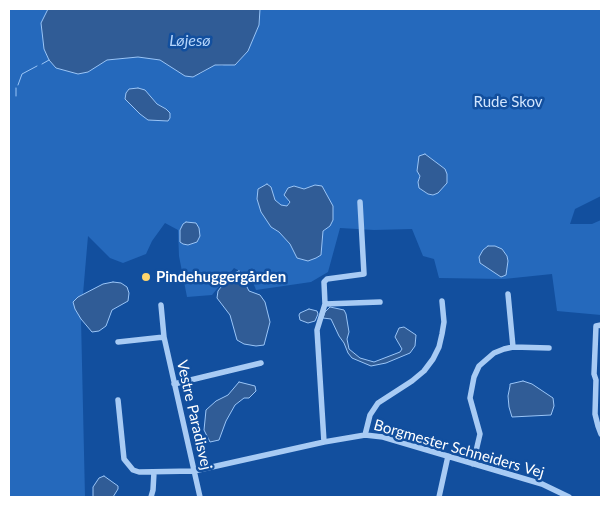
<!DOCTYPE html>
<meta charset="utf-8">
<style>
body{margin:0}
#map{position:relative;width:610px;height:506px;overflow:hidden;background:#124f9e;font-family:Lato,sans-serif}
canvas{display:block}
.frame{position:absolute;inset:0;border:10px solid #fff;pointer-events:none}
</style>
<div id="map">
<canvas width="610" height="506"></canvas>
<div class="frame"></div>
</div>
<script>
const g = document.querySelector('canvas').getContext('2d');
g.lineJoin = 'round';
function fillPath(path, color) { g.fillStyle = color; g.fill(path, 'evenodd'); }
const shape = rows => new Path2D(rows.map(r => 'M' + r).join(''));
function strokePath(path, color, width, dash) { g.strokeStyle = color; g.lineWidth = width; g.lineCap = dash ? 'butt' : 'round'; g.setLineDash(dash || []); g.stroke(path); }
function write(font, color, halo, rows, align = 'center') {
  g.font = font + ' Lato,sans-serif'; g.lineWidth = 5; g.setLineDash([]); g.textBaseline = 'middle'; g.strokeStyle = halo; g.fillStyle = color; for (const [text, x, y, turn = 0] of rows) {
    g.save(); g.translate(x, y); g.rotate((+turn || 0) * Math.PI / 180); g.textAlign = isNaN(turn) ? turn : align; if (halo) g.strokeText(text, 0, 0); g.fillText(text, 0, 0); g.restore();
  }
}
fillPath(shape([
 [9,9,48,9,41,23,88,72,107,60,138,57,160,60,200,74,215,65,222,66,248,51,259,25,260,9,601,9,601,196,575,209,570,224,592,224,601,220,601,315,557,311,552,274,504,279,439,278,434,259,423,256,412,229,374,230,340,228,328,272,311,282,256,290,251,277,234,268,212,295,187,297,179,256,178,230,165,223,152,241,146,254,123,263,110,258,88,236,83,294,78,297,79,315,81,319,85,497,9,497],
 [145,90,157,104,166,109,170,118,169,120,148,120,140,114,125,99],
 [425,154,445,169,433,195,428,194,419,188,418,182],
 [315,185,330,226,323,231,321,255,316,258,297,258,290,244,279,232,271,227,261,212,257,199,271,187,275,200,281,205,287,206,294,186,304,189],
 [495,246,502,249,507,256,480,262,479,257,483,250]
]), '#2569bc');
const water = shape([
 [48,9,260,9,259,25,248,51,235,65,215,65,193,77,185,76,160,60,138,57,107,60,88,72,78,74,56,68,49,60,44,49,41,23,48,9],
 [138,88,145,90,157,104,166,109,170,113,170,118,168,121,148,120,140,114,125,99,126,93,129,89,138,88],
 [425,154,445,169,447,174,447,183,438,193,433,195,428,194,419,188,418,182,420,176,417,171,419,156,425,154],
 [267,184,271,187,275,200,281,205,287,206,290,202,284,195,288,188,294,186,304,189,315,185,322,186,333,206,333,220,330,226,323,231,321,255,316,258,308,261,297,258,290,244,279,232,271,227,261,212,257,199,258,189,267,184],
 [186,222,196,223,199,228,200,236,197,242,188,245,183,244,180,242,180,230,183,224,186,222],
 [488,246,495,246,502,249,507,256,508,261,506,275,501,277,480,263,479,257,483,250,488,246],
 [239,271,249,291,260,295,265,302,270,322,264,345,256,346,244,344,237,340,230,315,217,298,218,291,221,287,232,280,234,273,239,271],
 [113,282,121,283,127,287,129,293,128,301,112,310,106,326,99,331,92,332,81,319,75,309,73,302,78,297,103,284,113,282],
 [330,307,344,310,346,314,349,332,347,339,349,349,360,358,374,362,400,352,402,349,395,337,399,328,404,327,416,335,415,346,410,353,386,363,371,366,352,358,348,353,344,343,339,336,331,319,323,318,325,312,330,307],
 [309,309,317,311,318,314,315,321,308,323,300,320,299,315,300,313,309,309],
 [523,381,532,384,553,398,554,406,551,415,512,417,509,407,508,396,510,386,510,384,523,381],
 [239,382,255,386,256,391,249,398,244,398,235,405,226,421,219,440,210,442,204,430,206,410,216,401,228,395,239,382],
 [104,476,118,486,118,489,113,497,93,497,93,487,99,478,104,476]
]);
fillPath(water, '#305c96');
strokePath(water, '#9ac5f7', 1);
strokePath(shape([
 [42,64,49,60],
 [18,85,22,74,37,66],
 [16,96,16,88]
]), '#9ac5f7', 1);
strokePath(shape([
 [508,294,513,347],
 [325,304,380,302],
 [161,305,164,337,200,497],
 [601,325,596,326,594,374,596,380,595,414,598,426,601,434],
 [118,342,164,337],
 [174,384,261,363],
 [118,400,124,459,133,470,139,472,194,471,324,442,365,435,383,437,542,484,569,497],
 [365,435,370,415,378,403,412,381,424,371,433,359,439,347,442,334,444,322,442,301],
 [324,442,317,330,325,304,324,282,327,279,364,274,360,202],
 [473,464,480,434,470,398,474,377,479,366,494,353,504,349,513,347,549,348],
 [151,497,153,490,154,472],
 [439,497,448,456]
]), '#a8cbf4', 5.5);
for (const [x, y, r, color] of [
 [146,277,5,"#ffd56c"]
]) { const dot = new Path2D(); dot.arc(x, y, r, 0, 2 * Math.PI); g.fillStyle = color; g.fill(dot); strokePath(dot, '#124f9e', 2); }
write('15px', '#d1e5fe', '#124f9e', [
 ["Rude Skov",508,102]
]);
write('bold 15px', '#fff', '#124f9e', [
 ["Pindehuggergården",156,277]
], 'left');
write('15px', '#fff', '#124f9e', [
 ["Vestre Paradisvej",194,415,77],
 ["Borgmester Schneiders Vej",459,449,16]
]);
write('italic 16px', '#b5d5fb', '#124f9e', [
 ["Løjesø",190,41]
]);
</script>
